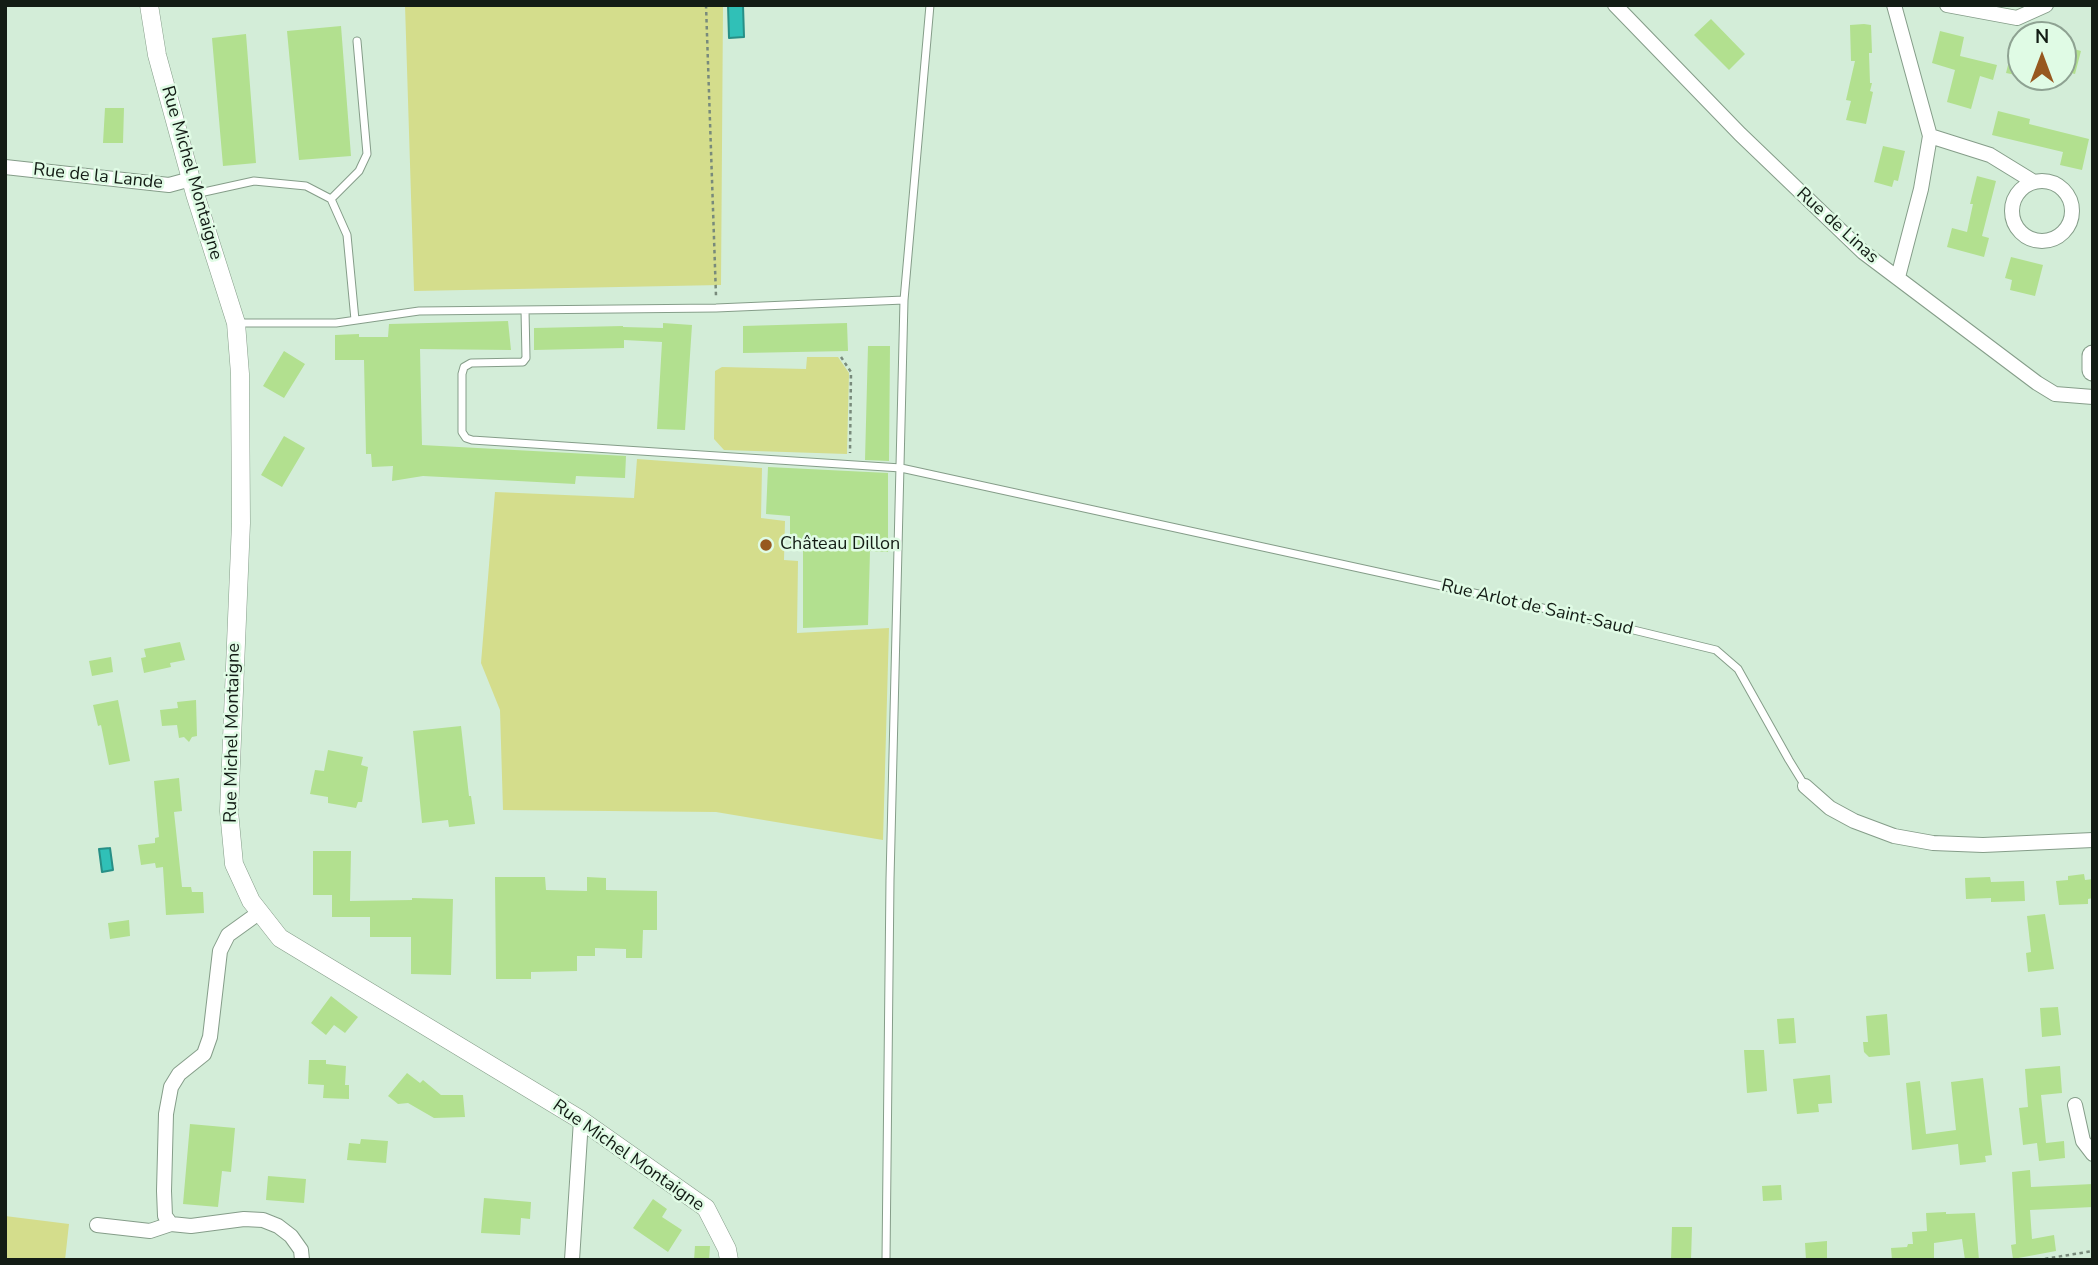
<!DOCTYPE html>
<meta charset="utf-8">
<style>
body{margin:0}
#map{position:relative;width:2098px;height:1265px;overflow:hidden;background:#d3edd8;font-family:"Nunito Sans",sans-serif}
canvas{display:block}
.frame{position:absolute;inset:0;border:7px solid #131c15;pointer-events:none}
.north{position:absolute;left:2007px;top:21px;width:70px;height:70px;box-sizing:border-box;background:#e0fbe5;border:2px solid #8ea292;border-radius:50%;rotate:0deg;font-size:19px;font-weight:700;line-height:28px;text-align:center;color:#131c15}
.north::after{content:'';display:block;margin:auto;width:24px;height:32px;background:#97581f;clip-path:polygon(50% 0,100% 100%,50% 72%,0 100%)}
</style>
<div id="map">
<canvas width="2098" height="1265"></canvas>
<div class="frame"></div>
<div class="north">N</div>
</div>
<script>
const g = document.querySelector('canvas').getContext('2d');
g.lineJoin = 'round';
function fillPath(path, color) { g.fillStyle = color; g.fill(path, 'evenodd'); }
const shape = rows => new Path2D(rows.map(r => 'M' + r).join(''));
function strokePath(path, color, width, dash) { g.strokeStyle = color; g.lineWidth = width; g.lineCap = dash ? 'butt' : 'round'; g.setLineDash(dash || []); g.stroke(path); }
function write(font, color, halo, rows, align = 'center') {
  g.font = font + ' "Nunito Sans",sans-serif'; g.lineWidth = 5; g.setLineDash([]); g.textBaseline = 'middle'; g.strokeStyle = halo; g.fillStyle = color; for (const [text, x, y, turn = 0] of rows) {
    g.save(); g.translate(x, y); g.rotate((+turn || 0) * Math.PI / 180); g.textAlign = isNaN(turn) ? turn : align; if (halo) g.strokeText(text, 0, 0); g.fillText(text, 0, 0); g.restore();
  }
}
fillPath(shape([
 [405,5,723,5,721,285,414,291],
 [807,357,838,357,849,373,847,454,724,450,714,439,715,371,722,367,806,369],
 [637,459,762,468,761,518,785,521,784,560,798,561,797,633,889,628,883,840,716,812,503,810,500,710,481,663,495,492,634,498],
 [5,1216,69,1224,65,1260,5,1260]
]), '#d4dd8c');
const water = shape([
 [728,5,743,5,744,37,729,38,728,5],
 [110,848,113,870,102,872,99,849,110,848]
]);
fillPath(water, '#30c0b7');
strokePath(water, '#278f86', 2);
fillPath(shape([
 [1711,19,1745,54,1729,70,1694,35],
 [1864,24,1871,25,1872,53,1869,53,1870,83,1872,83,1870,91,1873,92,1866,124,1846,120,1851,101,1846,100,1855,61,1851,61,1850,25],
 [341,26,351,156,299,160,287,31],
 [1940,31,1964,37,1960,56,1997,65,1993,80,1980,76,1971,109,1947,102,1955,70,1932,63],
 [2016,33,2021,34,2021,76,2006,73],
 [246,34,256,163,223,166,212,38],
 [2063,46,2081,51,2075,74,2063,71],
 [105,108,124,108,123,143,103,143],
 [1998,111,2030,119,2029,124,2089,139,2082,170,2060,165,2063,152,1992,135],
 [1883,146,1905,151,1898,181,1894,180,1892,187,1874,182],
 [1977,176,1996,181,1982,236,1989,238,1984,257,1947,247,1952,228,1967,232,1973,204,1970,204],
 [2011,257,2043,265,2035,296,2010,290,2012,280,2005,278],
 [508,321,511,350,420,349,422,445,626,456,625,478,576,476,575,484,423,476,392,481,393,466,372,467,371,454,366,454,364,360,335,360,335,335,359,334,359,337,388,337,389,324],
 [663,323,692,325,685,430,657,429,662,342,624,340,624,348,534,350,534,328,623,326,623,327,663,328],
 [847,323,848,351,743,353,743,326],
 [868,346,890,346,889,461,865,460],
 [284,351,305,364,284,398,263,386],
 [284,436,305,448,282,487,261,475],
 [768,467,888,473,888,552,870,551,868,625,803,628,803,550,790,549,790,516,766,514],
 [180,642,185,660,170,663,171,667,144,673,141,658,146,657,144,649],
 [111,657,113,672,92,676,89,661],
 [118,700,130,761,109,765,101,725,98,726,93,705],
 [196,700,197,736,192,737,189,742,184,737,179,738,177,725,162,726,160,710,178,708,177,702],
 [461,726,469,796,471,796,475,824,449,827,448,820,422,823,413,731],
 [328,750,363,757,361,765,368,767,362,802,358,802,356,808,328,803,328,797,310,794,315,770,324,771],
 [179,778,182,811,174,812,182,887,191,887,192,892,203,892,204,913,166,915,163,867,156,868,155,863,141,865,138,845,155,843,155,838,159,837,154,781],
 [313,851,351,851,350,901,412,900,412,898,453,899,451,975,411,974,411,937,370,937,370,917,332,917,332,895,313,895],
 [2084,874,2085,880,2093,879,2093,898,2088,899,2088,904,2059,905,2056,881,2068,880,2068,876],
 [495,877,545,877,546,890,587,891,587,877,606,878,606,890,657,891,657,930,643,930,642,958,626,958,626,949,595,948,595,956,577,956,577,971,531,972,531,979,496,979],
 [1990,877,1991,882,2024,881,2025,901,1991,902,1991,898,1966,899,1965,878],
 [2045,914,2054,969,2028,972,2026,953,2031,952,2027,916],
 [129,920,130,936,110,939,108,923],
 [331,996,358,1017,345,1033,334,1025,326,1035,311,1023],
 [2058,1007,2061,1035,2042,1037,2040,1008],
 [1887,1014,1890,1055,1869,1057,1864,1052,1863,1042,1868,1042,1866,1016],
 [1794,1018,1796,1043,1779,1044,1777,1019],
 [1744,1050,1764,1050,1767,1091,1747,1093],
 [309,1060,326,1060,326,1064,346,1066,345,1085,349,1085,349,1099,323,1098,324,1085,308,1084],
 [2060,1066,2062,1093,2041,1095,2046,1143,2064,1141,2065,1158,2039,1161,2037,1143,2023,1145,2019,1108,2028,1107,2025,1069],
 [407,1073,420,1083,423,1080,441,1095,463,1095,465,1117,434,1118,408,1103,398,1104,388,1096],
 [1830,1075,1832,1103,1818,1104,1819,1112,1797,1114,1793,1079],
 [1983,1078,1992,1155,1985,1156,1986,1162,1960,1165,1958,1144,1912,1150,1906,1083,1920,1081,1926,1134,1956,1130,1951,1082],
 [190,1124,235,1128,231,1172,222,1171,218,1207,183,1204],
 [361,1139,388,1141,386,1163,347,1160,349,1143,360,1144],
 [2030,1170,2031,1187,2093,1184,2093,1207,2030,1210,2032,1239,2054,1235,2056,1251,2013,1259,2011,1245,2016,1244,2012,1172],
 [268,1176,306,1179,304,1203,266,1200],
 [1781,1185,1782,1200,1763,1201,1762,1186],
 [484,1198,531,1202,530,1219,521,1218,520,1235,481,1233],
 [653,1199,667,1209,662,1217,682,1230,668,1252,633,1228],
 [1946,1212,1946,1214,1975,1213,1979,1260,1965,1260,1962,1239,1934,1243,1934,1260,1892,1260,1891,1248,1907,1247,1908,1244,1913,1244,1912,1232,1927,1231,1926,1213],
 [1672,1227,1692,1227,1691,1260,1671,1260],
 [1827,1241,1827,1260,1806,1260,1805,1243],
 [695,1246,710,1246,709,1260,694,1260]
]), '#b2e08f');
const service = shape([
 [195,194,254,181,306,186,331,199,347,235,355,320],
 [331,199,359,171,367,154,357,41],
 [904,300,930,5],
 [525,310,526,358,523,362,471,363,464,367,462,374,462,432,466,438,472,440,901,468,1547,609,1716,650,1738,669,1789,760,1805,786],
 [238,323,336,323,419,311,716,308,904,300,890,879,886,1260]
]);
const minor = shape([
 [1615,5,1740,134,1863,252,2037,383,2055,394,2093,397],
 [1894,5,1930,136,1921,189,1898,277],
 [1947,5,2017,18,2046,5],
 [1930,136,1990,155,2034,182],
 [5,167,169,185,191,179],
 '2012 211a30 30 0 1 1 60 0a30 30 0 1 1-60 0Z',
 [1805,786,1830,808,1854,821,1894,836,1933,843,1983,845,2093,840],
 [260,912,228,935,220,951,210,1037,204,1054,179,1074,171,1087,166,1114,164,1191,165,1216,171,1224,191,1226,244,1219,263,1220,278,1226,291,1236,301,1250,302,1260],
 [2075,1105,2083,1141,2093,1154],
 [97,1225,150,1231,171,1224],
 [572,1260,581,1120]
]);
const tertiary = shape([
 [149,5,157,55,195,194,236,323,240,374,241,523,229,811,234,864,251,901,280,938,581,1120,706,1208,727,1249,729,1260]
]);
const secondary = shape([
 [2093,356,2093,370]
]);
strokePath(service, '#859d89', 9);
strokePath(minor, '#859d89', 16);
strokePath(tertiary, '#859d89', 19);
strokePath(secondary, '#859d89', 23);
strokePath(shape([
 [706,5,716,296],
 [841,357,851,372,850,453],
 [2038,1260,2093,1251]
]), '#788a7b', 2.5, [3.5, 3.5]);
strokePath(service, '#fff', 7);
strokePath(minor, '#fff', 14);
strokePath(tertiary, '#fff', 18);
strokePath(secondary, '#fff', 21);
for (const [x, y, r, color] of [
 [766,545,7,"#97581f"]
]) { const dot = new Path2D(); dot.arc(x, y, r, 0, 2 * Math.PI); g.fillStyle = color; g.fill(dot); strokePath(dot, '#e0fbe5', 2.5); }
write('18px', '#131c15', '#e0fbe5', [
 ["Rue Michel Montaigne",191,173,74],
 ["Rue de la Lande",98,177,6],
 ["Rue de Linas",1837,226,42],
 ["Rue Arlot de Saint-Saud",1537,608,13],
 ["Rue Michel Montaigne",233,733,-89],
 ["Rue Michel Montaigne",628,1156,35]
]);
write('18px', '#131c15', '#e0fbe5', [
 ["Château Dillon",780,545]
], 'left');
</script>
